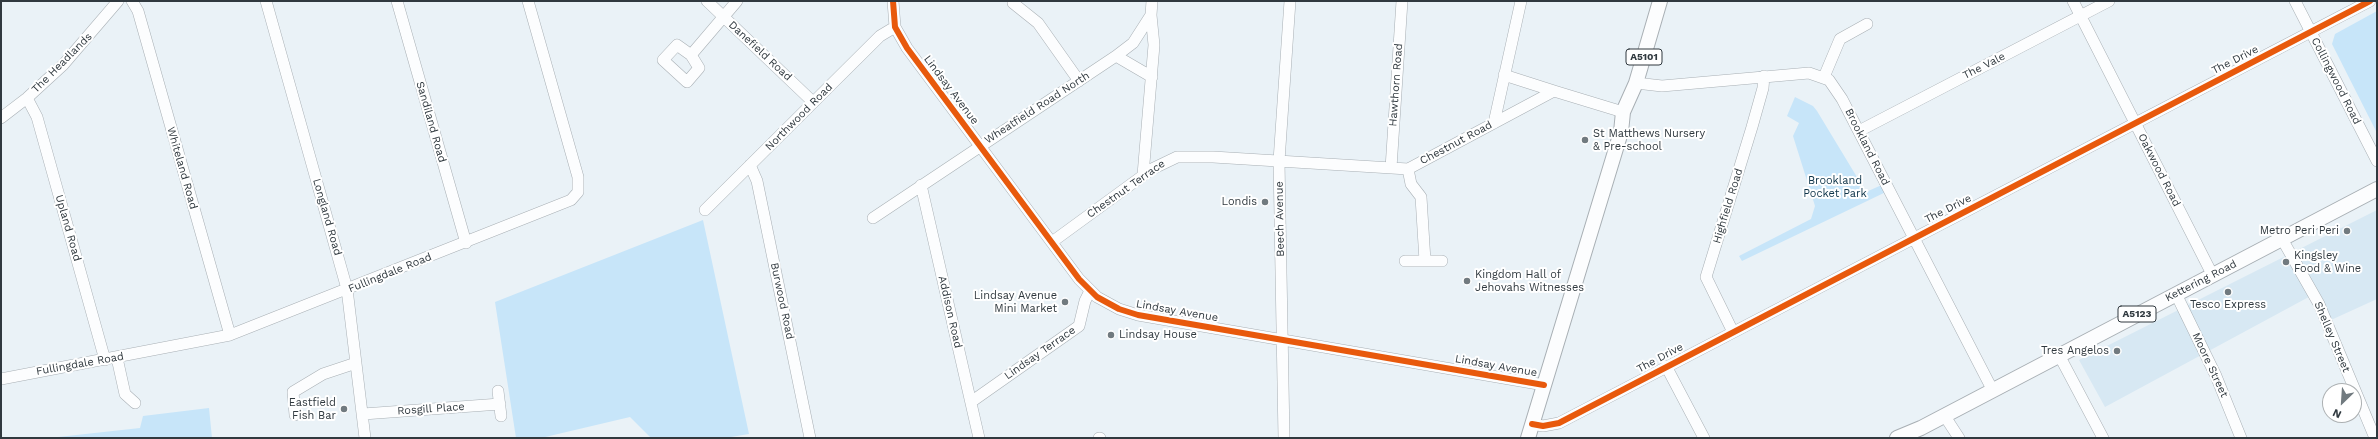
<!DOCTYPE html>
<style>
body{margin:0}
#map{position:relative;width:2378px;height:439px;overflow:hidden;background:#eaf2f7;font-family:"Work Sans",sans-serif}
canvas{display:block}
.frame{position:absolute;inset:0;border:2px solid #30393f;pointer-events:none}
.north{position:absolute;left:2322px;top:383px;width:40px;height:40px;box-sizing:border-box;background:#fff;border:1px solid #acb0b2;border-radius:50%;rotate:205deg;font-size:11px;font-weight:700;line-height:16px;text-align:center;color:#30393f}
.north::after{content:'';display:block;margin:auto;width:14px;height:18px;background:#717a7f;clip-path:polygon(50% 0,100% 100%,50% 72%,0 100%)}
</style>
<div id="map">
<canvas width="2378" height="439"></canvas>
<div class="frame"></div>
<div class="north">N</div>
</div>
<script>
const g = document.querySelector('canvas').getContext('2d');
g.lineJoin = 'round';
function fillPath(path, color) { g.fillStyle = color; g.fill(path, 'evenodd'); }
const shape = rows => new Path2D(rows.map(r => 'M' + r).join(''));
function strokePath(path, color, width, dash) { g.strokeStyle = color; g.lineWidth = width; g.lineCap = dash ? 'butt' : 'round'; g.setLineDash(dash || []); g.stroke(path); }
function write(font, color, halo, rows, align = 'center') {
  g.font = font + ' "Work Sans",sans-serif'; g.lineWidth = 4; g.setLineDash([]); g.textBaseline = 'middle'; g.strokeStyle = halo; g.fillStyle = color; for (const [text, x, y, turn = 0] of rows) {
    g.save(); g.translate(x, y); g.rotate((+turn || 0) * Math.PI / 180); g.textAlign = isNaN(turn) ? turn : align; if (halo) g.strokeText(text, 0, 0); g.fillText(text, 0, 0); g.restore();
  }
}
fillPath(shape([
 [2377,210,2377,299,2331,320,2318,292,2105,407,2079,360]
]), '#d7e8f3');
fillPath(shape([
 [2377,11,2377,133,2332,44,2335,34],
 [1795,97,1813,106,1817,111,1866,192,1884,184,1888,191,1742,261,1739,256,1811,219,1815,206,1793,136,1799,123,1787,116],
 [703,220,749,434,725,438,651,438,630,417,541,438,516,438,495,302],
 [209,408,212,438,49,438,140,428,143,416]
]), '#c7e5f9');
const minor = shape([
 [132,1,138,11,230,335],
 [266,1,347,289,365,438],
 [397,1,466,243],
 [707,1,813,102],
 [893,1,895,27,907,48,1079,279,1097,297,1119,309,1138,315,1544,385],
 [2073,1,2213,276],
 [2295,1,2377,161],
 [1013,3,1038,23,1079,81],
 [691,55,677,45,663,60,687,82,699,68,691,55,737,1],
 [1116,56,1152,77],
 [1504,75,1554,91],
 [1824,77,1840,39,1867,24],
 [1636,83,1662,86,1809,73,1829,80,1842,99,1992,389],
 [27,98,37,117,105,360],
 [1,118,27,98,63,65,118,1],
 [1494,123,1521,1],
 [1859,131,2109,1],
 [750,165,757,181,810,438],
 [1391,168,1402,1],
 [1408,169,1411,184,1421,197,1425,261],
 [1143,175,1154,45,1151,15,1152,1],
 [921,185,979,438],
 [705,210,880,36,895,27],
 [873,218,1116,56,1133,43,1151,15],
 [2282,239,2319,304,2375,438],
 [1052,242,1152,169,1177,157,1213,157,1408,169,1554,91,1623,112],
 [1405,261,1442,261],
 [2176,294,2216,376,2241,438],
 [1733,332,1706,277,1752,127,1763,88,1764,76],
 [2059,355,2103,438],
 [117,358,125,394,135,403],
 [1666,366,1704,438],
 [1,379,230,335,571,200,578,192,578,177,528,1],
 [498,391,501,416],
 [971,402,1079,326,1085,301,1090,291],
 [363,414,500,404],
 [295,415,293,392,323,374,356,363],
 [1944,415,1959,438],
 [1532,424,1543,426,1559,423,2370,1],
 [1099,438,1100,438],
 [1284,438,1279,161,1290,1]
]);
const major = shape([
 [1528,438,1621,132,1623,112,1636,83,1660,1],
 [1897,438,1921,428,2377,189]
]);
strokePath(minor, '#a8afb4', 12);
strokePath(major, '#a8afb4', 16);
strokePath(minor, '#fcfdfe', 11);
strokePath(major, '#fcfdfe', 14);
strokePath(shape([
 [893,1,895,27,907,48,1079,279,1097,297,1119,309,1138,315,1544,385],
 [1532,424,1543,426,1559,423,2370,1]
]), '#e8590c', 6);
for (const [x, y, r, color] of [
 [1585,140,4,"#717a7f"],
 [1265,202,4,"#717a7f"],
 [2347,231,4,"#717a7f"],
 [2286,262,4,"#717a7f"],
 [1467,281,4,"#717a7f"],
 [2228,292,4,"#717a7f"],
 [1065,302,4,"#717a7f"],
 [1111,335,4,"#717a7f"],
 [2117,351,4,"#717a7f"],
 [344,409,4,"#717a7f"]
]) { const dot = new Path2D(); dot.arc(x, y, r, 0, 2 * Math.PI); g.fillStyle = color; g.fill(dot); strokePath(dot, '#fff', 1.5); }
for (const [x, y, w] of [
 [1644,57,36],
 [2137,314,38]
]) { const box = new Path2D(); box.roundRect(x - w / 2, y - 8, w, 16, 3); g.fillStyle = '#fff'; g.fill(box); strokePath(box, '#30393f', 1); }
write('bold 10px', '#30393f', null, [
 ["A5101",1644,57],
 ["A5123",2137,314]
]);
write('11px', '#30393f', '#fff', [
 ["Danefield Road",760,51,43],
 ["The Drive",2235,60,-27],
 ["The Headlands",62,63,-45],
 ["The Vale",1984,66,-27],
 ["Collingwood Road",2336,81,63],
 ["Hawthorn Road",1396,85,-86],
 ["Lindsay Avenue",951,90,53],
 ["Wheatfield Road North",1037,108,-33],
 ["Northwood Road",799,117,-45],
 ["Sandiland Road",431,122,74],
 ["Chestnut Road",1456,143,-28],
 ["Brookland Road",1867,147,63],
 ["Whiteland Road",182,168,74],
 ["Oakwood Road",2159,170,63],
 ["Chestnut Terrace",1126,189,-35],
 ["Highfield Road",1728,206,-73],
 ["The Drive",1948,209,-27],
 ["Longland Road",327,217,74],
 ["Beech Avenue",1280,219,-91],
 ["Upland Road",68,228,74],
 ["Fullingdale Road",390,273,-22],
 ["Kettering Road",2201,281,-27],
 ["Burwood Road",782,301,78],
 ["Lindsay Avenue",1177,311,10],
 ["Addison Road",950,312,77],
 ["Shelley Street",2332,337,67],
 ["Lindsay Terrace",1040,353,-35],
 ["The Drive",1660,358,-28],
 ["Fullingdale Road",80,364,-10],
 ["Moore Street",2210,365,65],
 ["Lindsay Avenue",1496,366,10],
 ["Rosgill Place",431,409,-4]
]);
write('11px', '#30393f', '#fff', [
 ["St Matthews Nursery",1593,134,"left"],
 ["& Pre-school",1593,147,"left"],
 ["Londis",1257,202],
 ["Metro Peri Peri",2339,231],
 ["Kingsley",2294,256,"left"],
 ["Food & Wine",2294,269,"left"],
 ["Kingdom Hall of",1475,275,"left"],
 ["Jehovahs Witnesses",1475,288,"left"],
 ["Lindsay Avenue",1057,296],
 ["Mini Market",1057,309],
 ["Tesco Express",2228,305,"center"],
 ["Lindsay House",1119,335,"left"],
 ["Tres Angelos",2109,351],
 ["Eastfield",336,403],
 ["Fish Bar",336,416]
], 'right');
write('11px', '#0f354a', '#fff', [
 ["Brookland",1835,181],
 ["Pocket Park",1835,194]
]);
</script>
